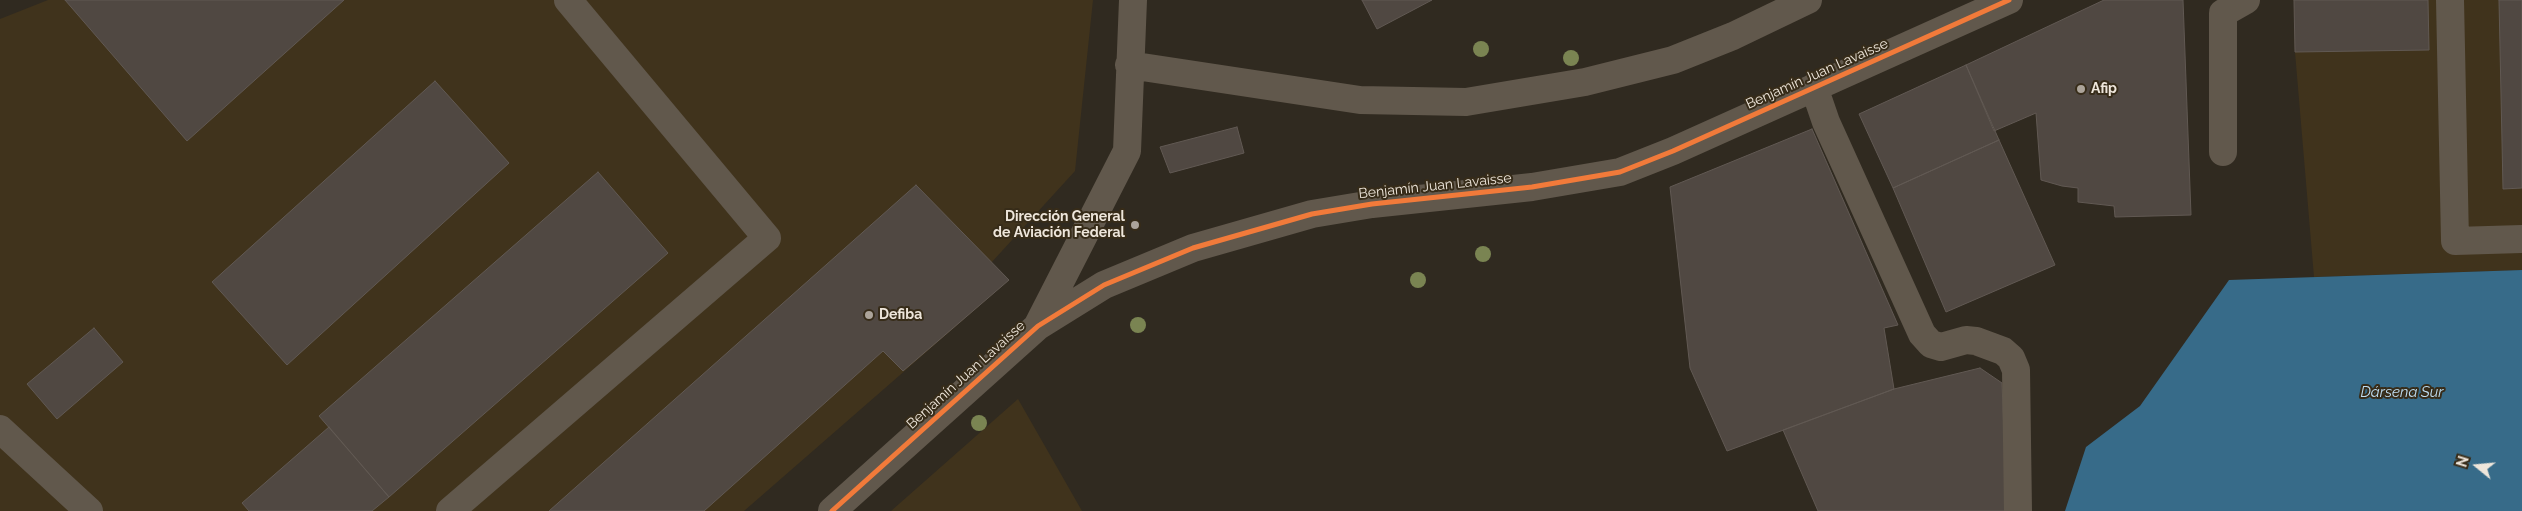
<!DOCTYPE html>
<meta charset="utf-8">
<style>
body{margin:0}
#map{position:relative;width:2522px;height:511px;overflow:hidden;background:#302a20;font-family:Raleway,sans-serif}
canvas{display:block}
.north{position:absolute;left:2452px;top:441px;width:50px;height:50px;-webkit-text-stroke:4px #372c19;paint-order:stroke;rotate:287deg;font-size:14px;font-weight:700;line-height:20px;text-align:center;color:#eee6db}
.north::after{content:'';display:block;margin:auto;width:18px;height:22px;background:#eee6db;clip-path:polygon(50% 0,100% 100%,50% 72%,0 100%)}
</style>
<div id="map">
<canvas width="2522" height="511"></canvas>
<div class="north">N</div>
</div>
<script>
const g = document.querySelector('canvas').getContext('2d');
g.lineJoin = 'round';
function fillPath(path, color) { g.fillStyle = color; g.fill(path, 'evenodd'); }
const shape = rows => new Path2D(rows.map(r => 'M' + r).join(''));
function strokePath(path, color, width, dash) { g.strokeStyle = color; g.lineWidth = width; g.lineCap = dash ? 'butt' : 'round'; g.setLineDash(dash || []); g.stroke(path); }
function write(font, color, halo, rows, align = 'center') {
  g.font = font + ' Raleway,sans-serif'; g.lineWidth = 4; g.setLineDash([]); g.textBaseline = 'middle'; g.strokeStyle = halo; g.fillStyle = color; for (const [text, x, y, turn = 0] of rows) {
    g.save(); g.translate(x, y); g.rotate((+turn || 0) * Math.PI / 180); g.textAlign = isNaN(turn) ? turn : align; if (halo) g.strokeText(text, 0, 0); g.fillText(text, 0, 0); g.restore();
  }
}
fillPath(shape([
 [48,0,1093,0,1075,171,991,263,1009,280,744,511,0,511,0,19],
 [2294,0,2522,0,2522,270,2314,277,2295,52],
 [1018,399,1082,511,891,511]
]), '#40331c');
fillPath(shape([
 [2522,270,2522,511,2065,511,2086,447,2140,406,2229,280]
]), '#376b89');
const building = shape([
 [65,0,344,0,187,141,65,0],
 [1362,0,1432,0,1377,29,1362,0],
 [2104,0,2183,0,2191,215,2115,217,2114,206,2078,202,2078,188,2062,186,2041,180,2036,113,1994,131,1966,65,2104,0],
 [2294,0,2428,0,2429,50,2295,52,2294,0],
 [2499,0,2522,0,2522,188,2503,189,2499,0],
 [1966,65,1999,140,1893,188,1859,114,1966,65],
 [435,81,509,163,287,365,212,282,435,81],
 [1237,127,1244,153,1170,173,1160,147,1237,127],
 [1812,129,1898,325,1884,328,1894,389,1727,451,1690,368,1670,187,1812,129],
 [1999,140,2055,265,1946,312,1893,188,1999,140],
 [598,172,668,253,389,497,319,416,598,172],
 [916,185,1009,280,903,371,883,351,704,511,549,511,916,185],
 [94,328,123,362,57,419,27,384,94,328],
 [1980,368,2002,383,2007,511,1818,511,1783,430,1894,389,1980,368],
 [329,427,389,497,372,511,249,511,242,503,329,427]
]);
fillPath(building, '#504842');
strokePath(building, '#615953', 1);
strokePath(shape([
 [2450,0,2455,241,2522,239],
 [1129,65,1360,100,1466,102,1585,82,1673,60,1733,36,1808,0],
 [1814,87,1826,122,1922,334,1931,344,1941,347,1966,340,1976,341,2003,351,2011,358,2016,370,2018,511],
 [2223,152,2223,13,2246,0],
 [1038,325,1127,151,1133,0],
 [0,429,89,511],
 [450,511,767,238,568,0],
 [832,511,1038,326,1104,285,1193,248,1312,214,1372,204,1532,187,1620,172,1673,151,2009,0]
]), '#61584c', 28);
strokePath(shape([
 [832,511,1038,326,1104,285,1193,248,1312,214,1372,204,1532,187,1620,172,1673,151,2009,0]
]), '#f17a3a', 5);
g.fillStyle = '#7a8452';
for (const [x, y] of [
 [1481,49],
 [1571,58],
 [1483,254],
 [1418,280],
 [1138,325],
 [979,423]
]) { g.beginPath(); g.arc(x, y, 8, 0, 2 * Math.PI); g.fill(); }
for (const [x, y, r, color] of [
 [2081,89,5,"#aca49a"],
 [1135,225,5,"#aca49a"],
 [869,315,5,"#aca49a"]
]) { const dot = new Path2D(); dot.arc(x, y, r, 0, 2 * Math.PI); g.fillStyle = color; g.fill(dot); strokePath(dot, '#372c19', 2); }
write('14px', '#eee6db', '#372c19', [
 ["Benjamín Juan Lavaisse",1817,74,-24],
 ["Benjamín Juan Lavaisse",1435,186,-6],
 ["Benjamín Juan Lavaisse",966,375,-42]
]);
write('bold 14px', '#eee6db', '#372c19', [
 ["Afip",2091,89],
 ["Dirección General",1125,217,"right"],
 ["de Aviación Federal",1125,233,"right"],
 ["Defiba",879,315]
], 'left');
write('italic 15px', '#bfdef3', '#372c19', [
 ["Dársena Sur",2402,392]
]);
</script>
